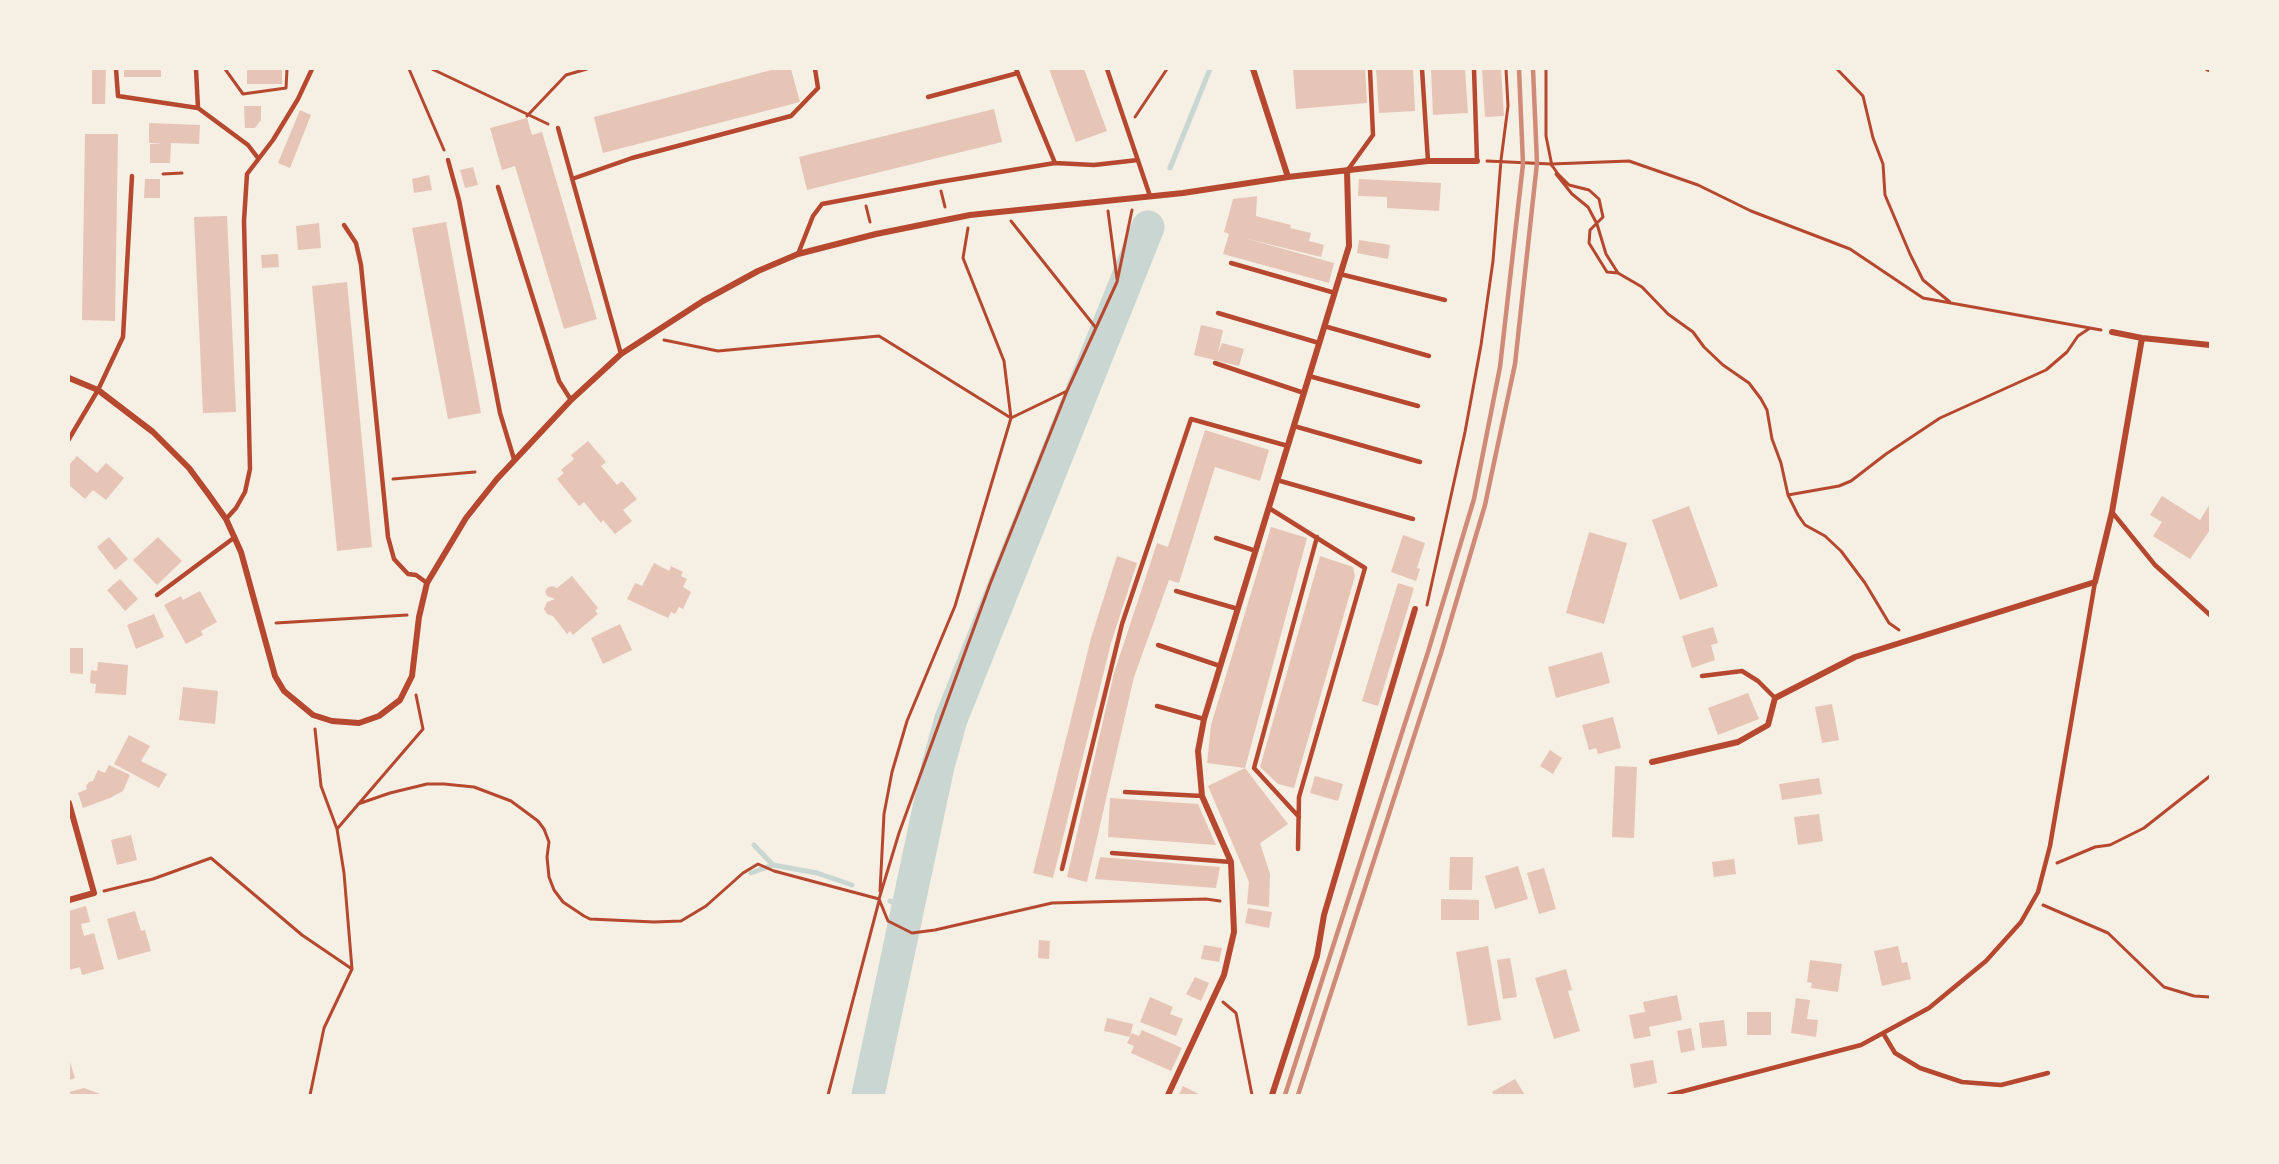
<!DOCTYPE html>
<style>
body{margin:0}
#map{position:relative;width:2279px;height:1164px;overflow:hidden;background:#f6efe4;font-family:"Nunito Sans",sans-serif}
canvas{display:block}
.frame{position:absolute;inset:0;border:70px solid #f6efe4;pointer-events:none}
</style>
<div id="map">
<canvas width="2279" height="1164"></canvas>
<div class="frame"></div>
</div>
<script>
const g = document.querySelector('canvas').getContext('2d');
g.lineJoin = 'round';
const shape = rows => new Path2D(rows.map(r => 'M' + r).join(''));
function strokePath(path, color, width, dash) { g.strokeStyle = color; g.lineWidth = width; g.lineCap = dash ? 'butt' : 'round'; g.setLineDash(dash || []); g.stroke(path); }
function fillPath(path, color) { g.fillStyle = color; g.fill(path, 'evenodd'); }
strokePath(shape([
 [1170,168,1210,69],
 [754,845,773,865],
 [751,873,773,865,817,873,852,885],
 [890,901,909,909]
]), '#c9d6d2', 5);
strokePath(shape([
 [868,1095,938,766,951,719,1148,227]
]), '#c9d6d2', 33);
fillPath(shape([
 [92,69,106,69,105,104,92,104],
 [124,69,161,69,161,77,124,77],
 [247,69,282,69,282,84,247,84],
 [775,69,791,69,800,102,603,153,594,117],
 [1049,69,1084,69,1107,131,1076,142],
 [1293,69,1365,69,1367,103,1296,109],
 [1376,69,1413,69,1415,111,1379,113],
 [1431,69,1465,69,1468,113,1433,115],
 [1482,69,1501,69,1504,116,1485,117],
 [244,106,261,106,261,120,255,128,245,128],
 [994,109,1002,142,807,190,799,157],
 [300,110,311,115,290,168,278,163],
 [527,118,532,135,542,132,597,319,564,329,515,166,502,170,490,128],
 [149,123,200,125,199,144,171,143,170,163,150,163,150,144,162,143,149,143],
 [85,134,118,134,115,321,82,320],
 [473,167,478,185,465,188,460,170],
 [429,175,432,190,414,193,412,179],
 [145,179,160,179,160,198,144,198],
 [1359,179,1441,183,1439,211,1387,208,1387,197,1358,196],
 [1257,196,1256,216,1291,225,1290,228,1311,233,1309,241,1324,245,1321,257,1244,238,1334,263,1329,283,1223,254,1229,234,1224,232,1233,199],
 [227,216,236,412,203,413,194,217],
 [446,222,481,413,448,419,412,228],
 [319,223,321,248,298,250,296,226],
 [1359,240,1390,245,1388,259,1357,253],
 [278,254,279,267,262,268,261,255],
 [347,282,372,547,337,551,312,286],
 [1201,325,1223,330,1218,353,1222,343,1244,349,1239,366,1194,355],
 [1205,430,1269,450,1260,481,1215,467,1179,583,1169,580,1134,677,1087,882,1067,877,1114,673,1157,543,1168,547],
 [588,441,606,462,601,466,617,485,622,481,637,499,623,510,632,521,615,534,603,520,601,523,584,502,579,506,557,479,564,473,561,470,574,459,571,455],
 [77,456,97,473,106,463,124,478,106,500,93,490,85,499,69,485,69,465],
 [2162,496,2200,520,2210,504,2210,530,2190,559,2153,536,2162,522,2150,515],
 [1689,506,1718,586,1680,600,1652,520],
 [1271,527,1307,538,1245,768,1207,763,1211,725],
 [1589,532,1627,543,1604,624,1566,613],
 [1403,535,1425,543,1417,568,1420,569,1416,581,1391,572],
 [109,537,128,559,115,570,97,547],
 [158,537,182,561,157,585,133,560],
 [1117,556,1137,563,1111,643,1053,878,1033,873,1091,638],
 [1320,556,1353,567,1355,576,1294,788,1278,784,1260,767],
 [654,563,669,571,671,566,683,572,681,576,687,579,683,587,691,592,683,609,679,607,675,614,671,612,668,618,627,599,635,583,642,586],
 [572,576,598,608,595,611,598,614,573,635,570,631,567,634,553,616,547,614,544,609,547,602,555,599,547,596,545,592,547,588,552,586,557,588],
 [120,579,138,599,125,611,107,590],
 [1398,583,1414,588,1378,706,1362,701],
 [200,591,217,622,201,631,203,635,186,644,164,605,181,596,183,600],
 [154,614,164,637,136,649,127,625],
 [620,624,632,650,603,664,591,638],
 [1713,627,1718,643,1711,645,1715,660,1692,668,1682,636],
 [69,648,83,648,83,674,69,673],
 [1602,652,1610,683,1556,698,1548,667],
 [98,662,128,665,126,695,95,693,96,684,90,683,91,670,97,671],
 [183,687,218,691,215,724,179,720],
 [1748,693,1759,719,1718,735,1708,708],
 [1832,704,1839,740,1822,743,1815,707],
 [1613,717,1621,748,1598,754,1596,748,1589,750,1582,725],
 [129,735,150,746,141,761,167,774,159,788,114,764],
 [1550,750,1562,758,1553,774,1540,766],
 [109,765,130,775,123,791,110,798,83,808,78,793,87,789,86,786,89,782,93,781,98,770,105,773],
 [1615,766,1637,767,1634,838,1612,837],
 [1245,768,1288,824,1260,843,1270,874,1269,907,1247,904,1249,882,1208,786],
 [1315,776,1343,784,1338,801,1310,793],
 [1819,778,1822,794,1782,800,1779,784],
 [1110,798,1198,804,1216,845,1108,837],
 [1819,814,1823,841,1798,845,1794,817],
 [131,835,137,860,117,865,111,840],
 [1100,857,1220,867,1216,888,1095,879],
 [1450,857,1473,857,1472,890,1449,890],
 [1734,859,1736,874,1714,877,1712,862],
 [1518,866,1528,899,1495,909,1485,876],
 [1544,868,1556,909,1539,914,1527,873],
 [1441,899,1479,900,1479,920,1441,920],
 [86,906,90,922,81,924,84,936,94,933,104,969,82,975,80,967,69,970,69,911],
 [1248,908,1272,912,1269,928,1245,923],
 [135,911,141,931,145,930,151,951,118,960,107,919],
 [1039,940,1050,941,1049,959,1038,958],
 [1204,945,1222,948,1219,962,1201,959],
 [1488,946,1501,1020,1468,1026,1456,952],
 [1898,946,1902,963,1907,962,1911,979,1882,986,1874,951],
 [1510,958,1517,997,1503,999,1497,960],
 [1810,960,1842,964,1838,992,1811,988,1812,983,1807,982],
 [1566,969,1572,990,1568,991,1580,1031,1554,1039,1535,978],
 [1195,977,1209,983,1201,1001,1186,994],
 [1677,995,1682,1020,1649,1027,1651,1036,1634,1039,1629,1015,1645,1012,1643,1002],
 [1150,997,1173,1007,1170,1014,1183,1019,1176,1036,1140,1022],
 [1796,998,1810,1000,1807,1019,1818,1020,1816,1037,1791,1033],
 [1747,1012,1771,1012,1771,1035,1747,1035],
 [1107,1018,1133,1024,1130,1037,1132,1033,1139,1036,1142,1030,1182,1048,1171,1071,1131,1053,1134,1046,1127,1043,1130,1037,1104,1031],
 [1724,1020,1727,1046,1702,1048,1699,1023],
 [1691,1028,1695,1050,1681,1053,1677,1031],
 [69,1059,75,1078,69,1080],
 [1653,1060,1657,1083,1634,1088,1630,1064],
 [1515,1079,1525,1095,1494,1095,1492,1092],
 [1183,1086,1201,1095,1179,1095],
 [84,1088,103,1095,69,1095,69,1092]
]), '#e6c5b7');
strokePath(shape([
 [225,69,243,94,286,88,287,69],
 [409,69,444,150],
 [432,69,548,124],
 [1546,69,1546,136,1552,166],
 [1837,69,1863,96,1873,138,1883,164,1885,195,1910,254,1923,280,1950,302],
 [527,116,566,75,587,69],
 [1135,117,1167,69],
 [1487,161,1551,164,1629,161,1698,185,1751,211,1850,249,1923,298,2101,330],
 [1551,164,1558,174,1569,185,1589,190,1599,199,1603,217,1590,230,1589,243,1607,272,1618,273,1642,287,1668,314,1693,332,1704,347,1723,365,1749,383,1761,399,1767,410,1772,439,1781,463,1788,495,1798,515,1805,525,1825,536,1841,551,1865,583,1889,623,1899,630],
 [163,174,182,173],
 [1556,174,1572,194,1588,207,1597,224,1606,254,1618,273],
 [941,191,945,207],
 [866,206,870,222],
 [1132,210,1117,282,1067,391,990,584,899,833,879,899,888,921,912,933,935,930,1052,903,1206,899,1220,901],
 [1108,211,1117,279],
 [1011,221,1096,328],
 [968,228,963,258,1004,361,1011,418,1067,391],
 [664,340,718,351,879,336,1011,418,955,606,907,721,892,772,884,814,880,891],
 [393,479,475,472],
 [1788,495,1839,486,1851,481,1886,454,1940,418,2046,370,2067,352,2078,336,2090,328],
 [1427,605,1465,432,1481,345,1493,261,1501,160,1508,106,1506,69],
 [276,623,407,615],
 [315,729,321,786,337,829],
 [358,804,390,793,427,784,444,784,474,787,511,801,538,821,544,829,549,842,547,857,549,877,554,890,563,902,584,916,590,919,654,922,681,921,706,906,743,873,758,864,774,871,879,899],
 [2057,863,2095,847,2110,845,2144,828,2210,776],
 [104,891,153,879,211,858,302,935,352,969],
 [2043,905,2108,933,2164,987,2194,996,2210,997],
 [1223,1002,1236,1013,1252,1095],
 [310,1095,324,1028,352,969,344,873,337,829,423,729,416,695],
 [828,1095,879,901]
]), '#b5482f', 3);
strokePath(shape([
 [116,69,118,96,198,108],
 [196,69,198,108,248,145,258,158],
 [1016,69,1055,163],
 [1107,69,1150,196],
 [1422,69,1428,161],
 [1474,69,1477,161],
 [2207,69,2210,70],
 [928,97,1018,73],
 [558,128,621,354],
 [448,160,459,200,500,413,514,459],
 [1347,171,1373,135,1370,69],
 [572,179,632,158,791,116,818,88,815,69],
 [498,187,559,381,571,400],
 [344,225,356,243,361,265,388,537,394,559,408,574,416,575,427,583],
 [798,254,813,216,822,204,939,182,1055,163,1094,165,1138,160],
 [1231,263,1335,293],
 [1340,274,1445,300],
 [1218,313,1319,343],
 [1324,326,1429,356],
 [1215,363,1304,393],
 [1309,376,1418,406],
 [1294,426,1420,462],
 [69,439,98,390,123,337,132,176],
 [1277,480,1413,519],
 [1269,508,1365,568,1299,797,1298,849],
 [2112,512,2155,565,2210,615],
 [226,519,236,508,245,492,250,469,244,221,247,174,273,140,298,99,312,69],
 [1216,538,1256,551],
 [1176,591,1238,609],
 [157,595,235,537],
 [1158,645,1220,666],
 [1702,676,1742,671,1758,681,1775,698],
 [1157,706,1204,719],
 [1125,792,1202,796],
 [1299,817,1254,768,1317,537],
 [1112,853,1231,862],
 [1062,869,1122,624,1191,419,1288,446],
 [1883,1033,1895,1053,1920,1068,1962,1082,2001,1085,2048,1073],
 [1669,1095,1861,1045,1929,1008,1986,961,2021,922,2038,892,2050,846,2095,582]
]), '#b5482f', 4.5);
strokePath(shape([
 [1253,69,1288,177],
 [2112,332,2142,338,2210,345],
 [69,378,98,390,153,432,189,468,209,495,226,519,241,552,275,676,284,691,313,715,332,721,359,723,379,716,400,700,412,676,419,617,427,583,466,518,497,479,571,400,621,354,703,301,758,271,798,254,876,234,970,215,1183,193,1288,177,1428,161,1477,161],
 [1652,762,1738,742,1768,725,1775,698,1855,657,2095,582,2112,512,2142,338],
 [69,803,94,893,69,900],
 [1168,1095,1224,975,1234,932,1231,862,1202,796,1198,751,1204,719,1349,246,1347,171],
 [1272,1095,1317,956,1324,915,1415,609]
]), '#b5482f', 6);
strokePath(shape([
 [1285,1095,1428,652,1474,499,1500,367,1523,164,1519,69],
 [1298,1095,1441,653,1485,505,1515,364,1537,163,1533,69]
]), '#cf8b77', 4.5);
</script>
